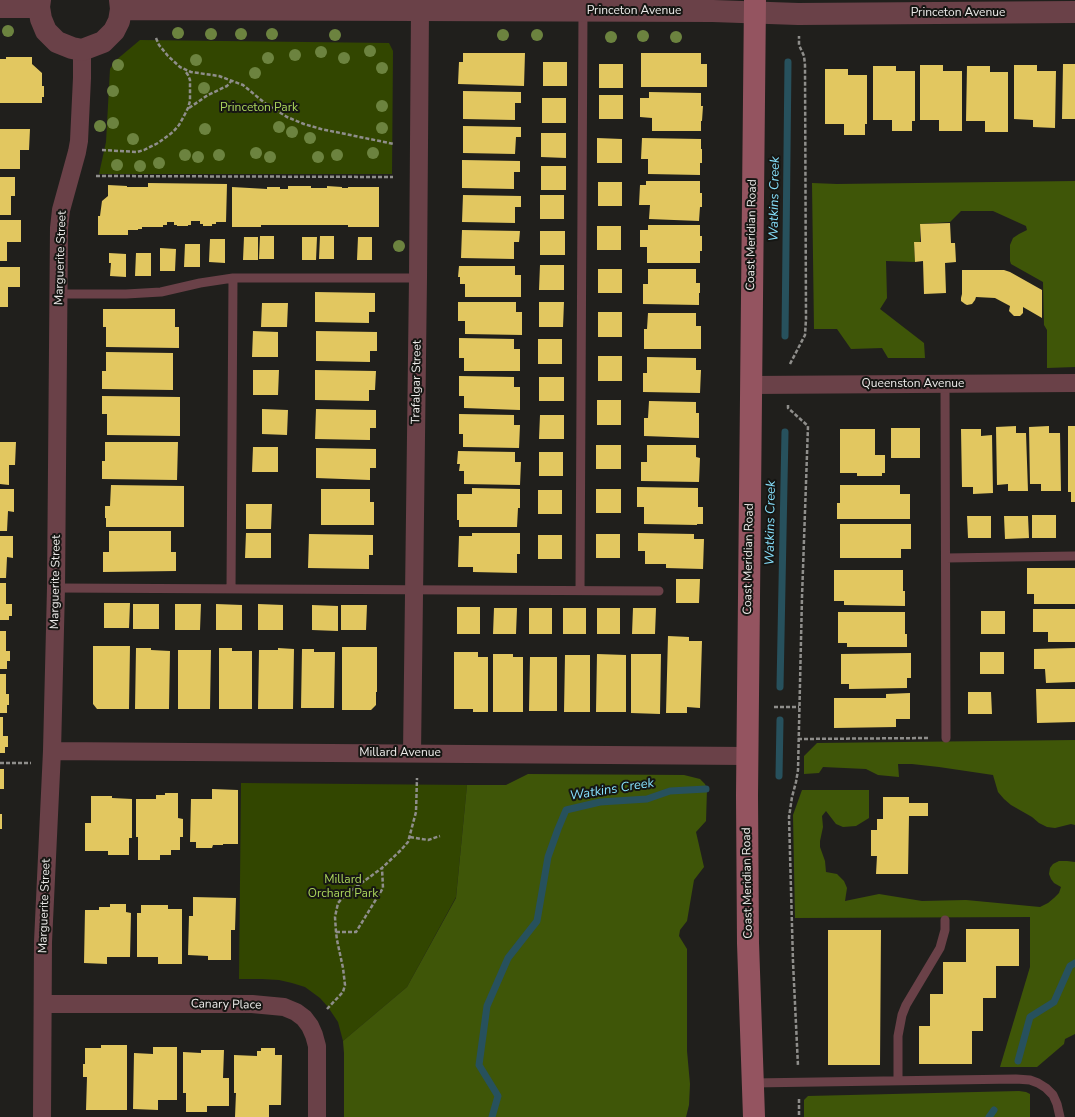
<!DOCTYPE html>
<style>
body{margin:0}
canvas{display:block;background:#201f1c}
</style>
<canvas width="1075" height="1117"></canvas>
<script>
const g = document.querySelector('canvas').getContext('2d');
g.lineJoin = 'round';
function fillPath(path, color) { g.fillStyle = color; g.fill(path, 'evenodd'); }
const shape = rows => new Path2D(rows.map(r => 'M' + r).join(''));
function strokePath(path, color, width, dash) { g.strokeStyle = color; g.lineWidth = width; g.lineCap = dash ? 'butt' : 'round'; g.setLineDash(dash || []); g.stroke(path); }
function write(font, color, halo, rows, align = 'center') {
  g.font = font + ' "Nunito Sans",sans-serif'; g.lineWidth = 4; g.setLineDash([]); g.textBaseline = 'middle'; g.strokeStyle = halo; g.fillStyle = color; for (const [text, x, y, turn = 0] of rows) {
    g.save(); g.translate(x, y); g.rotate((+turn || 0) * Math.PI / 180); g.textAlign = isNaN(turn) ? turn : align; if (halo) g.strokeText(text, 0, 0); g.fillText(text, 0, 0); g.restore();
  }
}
fillPath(shape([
 [140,40,389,43,393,51,392,174,99,174,106,142,110,69,115,61],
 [241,783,467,785,456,897,407,987,343,1041,338,1022,328,1007,320,998,305,987,292,983,279,980,262,979,239,979]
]), '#324600');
fillPath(shape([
 [1075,181,1075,367,1047,368,1047,330,1044,325,1043,282,1011,264,1010,261,1010,245,1013,238,1019,234,1027,230,1026,226,993,211,961,211,950,222,920,224,920,242,914,242,915,262,886,261,887,298,880,309,924,343,925,358,888,358,882,348,851,349,837,329,814,329,812,183,837,184],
 [1075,740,1075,825,1071,824,1055,828,1047,827,1039,823,1032,817,1011,805,1004,799,998,792,993,775,939,767,912,764,898,764,899,777,878,775,866,769,823,767,819,773,804,774,804,756,817,743],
 [528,774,684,775,700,779,705,784,707,789,706,821,696,832,704,867,694,880,687,921,680,930,679,936,687,949,687,1051,690,1084,689,1105,686,1117,344,1117,344,1053,343,1041,407,987,456,898,467,785,506,785],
 [802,790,869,790,869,818,856,826,843,827,836,824,826,811,822,816,823,827,820,841,820,847,825,861,826,872,837,874,844,881,847,888,845,901,879,894,922,901,966,900,1040,907,1048,903,1054,898,1059,893,1061,887,1054,883,1051,879,1049,874,1050,868,1053,864,1059,861,1067,861,1075,862,1075,1034,1065,1039,1064,1044,1037,1067,1000,1067,1030,967,1030,917,795,918,793,815],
 [1019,1091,1026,1092,1030,1094,1030,1117,804,1117,804,1100,808,1096]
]), '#3f5608');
strokePath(shape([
 [785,336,788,62],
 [780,687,785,432],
 [779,776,780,720],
 [1018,1061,1030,1017,1054,1002,1070,966,1075,963],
 [492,1117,498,1096,479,1065,487,1006,508,958,537,921,548,857,558,829,566,810,600,802,647,799,670,791,706,789],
 [989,1117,994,1110]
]), '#27515d', 7);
fillPath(shape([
 [463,53,525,53,524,86,458,84,459,62,463,62],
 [641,53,701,53,701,64,707,64,707,87,641,87],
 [6,57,32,57,32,64,42,73,42,86,44,86,44,97,42,97,42,103,0,103,0,59,6,59],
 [543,62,567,62,567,86,543,86],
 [599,64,623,64,623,88,599,88],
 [1063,64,1075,64,1075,119,1062,119],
 [920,65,943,65,943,71,962,71,962,131,939,131,939,120,920,120],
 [1014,65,1037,65,1037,71,1056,71,1055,128,1033,127,1033,120,1014,119],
 [873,66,896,66,896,71,915,71,915,121,912,121,912,131,892,131,892,120,873,120],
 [967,66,990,66,990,72,1008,72,1008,132,985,132,985,121,966,121],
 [825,69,848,69,848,75,867,75,867,124,865,124,865,135,844,135,844,124,825,124],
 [463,91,521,92,521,103,515,103,515,120,463,119],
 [649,92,701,93,701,106,703,106,702,121,701,121,701,131,652,131,652,118,640,117,640,98,649,98],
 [599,95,623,95,623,119,599,119],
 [542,98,566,98,566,123,542,123],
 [463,126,521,127,521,137,516,137,515,154,463,153],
 [0,129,30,129,29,150,20,150,20,169,0,169],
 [541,133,566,133,566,158,541,157],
 [597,138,622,139,622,163,597,163],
 [642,138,701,139,701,149,702,149,702,163,700,163,700,175,648,174,648,159,641,159],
 [462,160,520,161,520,172,514,172,514,189,462,188],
 [541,166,566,166,566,190,541,190],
 [0,177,15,177,15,196,11,196,11,215,0,215],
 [646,181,700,181,700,193,702,193,702,207,700,207,699,221,649,219,650,205,639,205,640,185,646,185],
 [598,182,622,182,622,206,598,206],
 [148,183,227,184,226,222,216,222,216,224,212,224,212,226,203,226,203,224,200,224,200,221,191,221,191,225,188,225,188,226,177,226,177,225,174,225,174,222,167,222,167,225,163,225,163,227,142,227,142,229,138,229,138,230,128,230,128,235,98,235,98,216,100,216,102,201,108,196,108,185,127,186,127,187,148,187],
 [288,186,311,186,311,188,327,188,327,186,342,187,342,188,348,188,348,187,379,187,379,227,348,227,348,225,261,225,261,227,232,227,232,187,267,189,267,187,280,187,280,189,288,189],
 [463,195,521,196,521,207,515,207,515,223,462,222],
 [540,195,564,195,564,219,540,219],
 [0,220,21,220,21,242,7,242,7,261,0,261],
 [950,223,951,243,955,243,956,262,945,263,946,293,924,294,923,261,915,262,914,242,921,242,920,224],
 [648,225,700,225,700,236,702,236,702,251,700,251,700,263,647,263,647,247,640,247,640,230,648,230],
 [597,226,621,226,621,250,597,250],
 [462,230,520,231,519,242,514,242,514,259,461,258],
 [540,231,565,231,565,255,540,255],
 [260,236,274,236,274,259,259,259],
 [320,236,334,236,334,259,319,259],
 [244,237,258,237,258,260,243,260],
 [302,237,317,237,316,260,302,260],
 [358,237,372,237,372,260,357,260],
 [210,239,225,239,225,263,209,262],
 [185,244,200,244,200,267,184,267],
 [160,248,176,249,175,271,160,271],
 [109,253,126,254,126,277,110,276,111,263,109,263],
 [136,253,151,253,151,276,135,276],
 [540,265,564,265,564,290,539,290],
 [459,266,515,266,515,275,521,275,521,297,465,297,465,284,460,284,460,277,458,277],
 [0,267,20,267,20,287,8,287,8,307,0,307],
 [598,269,622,269,622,293,598,293],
 [648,269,696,269,696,283,700,283,700,293,699,293,699,305,643,304,643,284,648,284],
 [962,270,1004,270,1010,272,1042,290,1042,318,1023,307,1023,313,1020,316,1014,316,1009,311,1010,306,995,298,976,297,975,300,972,304,967,305,965,304,961,301,961,298,962,294],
 [315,292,375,293,375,312,369,312,369,323,315,322],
 [458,302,516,302,516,312,522,312,522,335,465,334,465,321,458,321],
 [539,302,564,302,563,327,539,327],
 [262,303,288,303,287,327,261,327],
 [103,309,175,309,175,327,179,327,179,348,106,347,106,327,103,327],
 [598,312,622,312,622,337,598,337],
 [648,313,696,313,696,326,701,326,701,349,644,349,644,329,647,329],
 [253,331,278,332,278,357,252,357],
 [316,331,377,332,377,351,370,351,370,362,316,361],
 [459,338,514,339,514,349,520,349,520,371,464,371,464,358,459,358],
 [538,339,562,339,562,364,538,364],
 [106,352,173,353,173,390,102,389,102,371,106,371],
 [598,356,622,356,622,381,598,381],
 [647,357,696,358,696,370,701,370,700,393,643,392,643,373,647,373],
 [253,370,279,370,278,395,253,395],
 [315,370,376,371,375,390,369,390,369,401,315,400],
 [459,376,514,377,514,387,520,387,520,410,464,408,464,396,459,396],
 [539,377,564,377,564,401,539,401],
 [102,396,180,397,180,436,107,435,107,414,102,414],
 [597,400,621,400,621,425,597,425],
 [649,401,696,402,696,413,699,413,699,438,644,436,644,418,648,418],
 [262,409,288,410,287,435,262,434],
 [316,409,376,410,376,428,370,428,370,440,315,439],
 [459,414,514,415,514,425,520,425,519,448,463,447,463,434,459,434],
 [540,415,564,415,564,439,539,439],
 [1016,426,1016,433,1026,433,1028,491,1008,491,1008,484,997,485,996,427],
 [1049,426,1049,433,1060,433,1061,491,1041,491,1041,484,1030,484,1029,427],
 [1068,426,1075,426,1075,502,1071,502,1071,492,1068,492],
 [891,428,920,428,920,458,891,458],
 [840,429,875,429,875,455,885,455,885,473,882,473,882,476,857,476,857,473,840,473],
 [961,429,981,429,981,436,992,435,993,493,973,494,973,487,962,487],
 [0,442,16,442,15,465,9,465,9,485,0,484],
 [105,442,178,442,177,480,102,479,102,461,105,461],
 [596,445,621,445,621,469,596,469],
 [647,445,696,445,696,457,700,458,699,482,641,481,641,462,647,462],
 [253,447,278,447,278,472,252,472],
 [316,448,376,449,376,468,370,468,370,480,316,478],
 [458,451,515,452,515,462,521,462,520,485,464,484,464,471,459,471,460,464,457,464],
 [539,452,563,452,563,476,539,476],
 [111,485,184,486,184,527,106,527,106,518,105,518,105,506,110,506],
 [840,485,900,485,900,494,910,494,910,519,837,519,837,503,840,503],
 [637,487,698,488,698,507,703,507,703,524,697,524,697,525,644,524,644,507,637,507],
 [472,488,520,489,520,508,518,508,517,527,459,527,459,520,457,520,457,494,472,494],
 [0,489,14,489,14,512,8,511,7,531,0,531],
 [321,489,370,489,370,502,374,502,374,525,321,525],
 [596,489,621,489,621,513,596,513],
 [538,490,562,490,562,514,538,514],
 [246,504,272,504,271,529,246,529],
 [1032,515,1056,515,1056,538,1032,538],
 [967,516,991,516,991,538,968,538],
 [1004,516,1028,516,1029,538,1005,539],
 [840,524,911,524,911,549,901,549,901,558,840,558],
 [109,531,171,531,171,552,176,552,176,571,103,572,103,552,109,552],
 [246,533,271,533,271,558,245,558],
 [472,533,520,533,520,554,517,554,517,573,473,572,473,567,458,567,459,536,472,536],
 [638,533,694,534,694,539,704,539,703,569,666,568,666,564,645,564,645,551,638,551],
 [309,534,373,535,373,555,369,555,369,569,308,568],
 [596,534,620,534,620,558,596,558],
 [538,535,562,535,562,559,538,559],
 [0,536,13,536,13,558,7,557,6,578,0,578],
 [1027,568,1075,568,1075,604,1034,604,1034,594,1027,594],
 [834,570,903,570,903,591,905,591,905,606,844,605,844,601,834,601],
 [676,579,700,579,699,603,676,603],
 [0,583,6,583,6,604,12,604,12,616,9,616,9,620,0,620],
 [104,603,130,603,129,628,104,628],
 [133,604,159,604,159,629,133,629],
 [175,604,201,604,200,630,175,630],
 [216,604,242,605,242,630,216,630],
 [258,604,283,605,283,630,258,630],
 [312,605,338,606,338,631,312,630],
 [341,605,367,605,366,630,341,630],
 [457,607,480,607,480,634,457,634],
 [494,608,517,608,516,634,493,634],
 [529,608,552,608,552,634,529,634],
 [563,608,586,608,586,634,563,634],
 [597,608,620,608,620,634,597,634],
 [633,608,656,608,655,634,632,634],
 [1033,609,1075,609,1075,642,1048,642,1048,632,1033,632],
 [981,611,1005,611,1005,634,981,634],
 [838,612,905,612,905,634,907,634,907,647,847,647,847,643,838,643],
 [0,631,6,631,6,651,10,651,10,661,7,661,7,669,0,669],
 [668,636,689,637,689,641,702,641,700,708,687,707,687,713,666,713],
 [93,646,130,646,129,709,97,709,93,704],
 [342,647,377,647,377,692,376,692,376,705,371,710,342,710],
 [136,648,151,648,151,650,170,651,169,709,135,709],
 [219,648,232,648,232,651,252,651,252,709,219,709],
 [278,648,294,649,293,709,258,709,259,650,278,650],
 [1075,648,1075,682,1046,683,1045,669,1034,669,1034,649],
 [302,649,314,649,314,652,335,652,334,708,301,708],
 [178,650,211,650,210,709,178,709],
 [454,652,478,652,478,657,488,657,488,712,473,712,473,709,454,709],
 [980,652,1004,652,1004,674,980,674],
 [911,653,911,678,907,678,907,688,849,689,849,684,841,684,841,654],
 [493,654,513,654,513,657,523,657,523,712,493,712],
 [597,654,626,655,626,712,596,712],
 [631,654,661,654,660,714,631,713],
 [565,655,590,655,590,712,564,712],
 [530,657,557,657,557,711,529,711],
 [0,674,6,674,6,694,9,694,9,705,7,705,7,713,0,713],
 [1036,689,1075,689,1075,722,1037,723],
 [968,692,991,692,992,714,968,714],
 [910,693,910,719,896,719,896,727,834,728,834,698,886,698,886,694],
 [0,717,3,717,3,736,8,736,8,747,5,747,5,753,0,753],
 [0,769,4,769,4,789,0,789],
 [212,789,238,790,238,844,223,844,223,845,213,845,212,848,196,848,196,842,190,842,191,799,212,799],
 [165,793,178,793,178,818,183,819,183,837,180,837,180,850,171,850,171,855,160,855,160,860,138,860,138,837,136,837,136,799,156,799,156,795,165,795],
 [91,796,112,796,112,798,132,799,132,838,129,838,129,855,108,855,108,851,85,851,85,823,91,823],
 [883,797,909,797,909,803,928,803,928,816,909,816,908,874,876,874,877,856,871,856,871,830,877,830,877,819,883,819],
 [0,814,2,814,2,829,0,829],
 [193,897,236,898,235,930,231,930,231,960,208,960,208,956,188,955,189,916,193,916],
 [110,904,126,904,126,912,131,913,130,957,107,957,107,964,84,963,85,910,99,910,99,907,110,907],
 [141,905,168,905,168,909,182,909,182,964,158,964,158,957,137,957,137,913,141,913],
 [966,929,1019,929,1019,966,996,966,996,998,983,998,983,1031,972,1031,972,1064,919,1064,919,1026,930,1026,930,994,943,994,943,962,966,962],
 [828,930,881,930,880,1065,828,1065],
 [101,1045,127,1045,127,1110,86,1110,87,1077,83,1077,83,1064,85,1064,85,1048,101,1048],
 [153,1047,177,1047,177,1100,158,1100,158,1110,133,1109,134,1053,153,1054],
 [261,1048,275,1048,275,1055,282,1055,281,1105,269,1105,269,1117,235,1117,236,1093,234,1093,234,1055,257,1056,257,1051,261,1051],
 [201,1050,224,1050,223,1078,229,1078,229,1106,207,1106,207,1112,186,1112,186,1093,183,1093,183,1052,201,1053]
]), '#e2c760');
strokePath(shape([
 [156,38,159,45,168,56,180,67,191,72,219,76,243,85,266,104,287,117,304,124,321,129,394,144],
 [189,108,208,95,227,86,232,80],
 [102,150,137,152,144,150,158,143,173,132,179,125,185,114,188,108,190,101,190,80,188,75,185,71],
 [96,176,393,177],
 [790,364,805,335,806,319,805,65,804,56,799,45,799,36],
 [788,405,788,408,808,426,802,597,798,770,796,782,792,797,789,817,793,962,798,1066],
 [774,707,799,707],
 [798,739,930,738],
 [0,763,31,763],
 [410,837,428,840,440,836],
 [336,932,356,932,383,888,382,868],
 [327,1009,343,992,345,985,343,968,337,940,336,932,335,917,338,903,345,895,382,868,401,850,408,842,416,812,417,778],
 [799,1099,799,1117]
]), '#8f8e8b', 2.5, [4, 2]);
strokePath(shape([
 [59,294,126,294,161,292,200,283,233,278,418,278],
 [945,384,946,738],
 [946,558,1075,556],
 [56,588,659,591],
 [231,589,233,278],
 [580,590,583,10],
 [898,1081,898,1036,902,1015,906,1005,940,948,945,930,945,920],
 [752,1083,1016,1079,1030,1080,1038,1083,1046,1088,1053,1095,1057,1104,1060,1117]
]), '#6a4148', 9);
strokePath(shape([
 [751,385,1075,383],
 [52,751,747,756],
 [412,753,418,278,420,10],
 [43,1004,252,1004,284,1007,296,1012,304,1018,310,1026,314,1035,317,1046,317,1117],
 [42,1117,43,942,52,751,56,588,59,228,61,210,77,152,79,141,82,78,82,50]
]), '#6a4148', 18);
strokePath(shape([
 [40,0,39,7,41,19,46,31,57,42,72,48,82,50,103,42,114,31,119,21,121,9,120,0],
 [0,7,39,7],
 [121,9,713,11,798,14,1075,12]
]), '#6a4148', 22);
strokePath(shape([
 [754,1117,748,943,747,795,755,0]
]), '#945460', 22);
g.fillStyle = '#6c833f';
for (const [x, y] of [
 [8,31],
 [178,33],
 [211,34],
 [241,34],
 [272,34],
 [335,35],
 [503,35],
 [537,35],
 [643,36],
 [611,37],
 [676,37],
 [370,51],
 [321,52],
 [295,55],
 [268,58],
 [344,58],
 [196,60],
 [118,65],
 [382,68],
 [255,73],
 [204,88],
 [113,91],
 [382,106],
 [113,123],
 [100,126],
 [279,127],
 [382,128],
 [205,129],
 [292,132],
 [310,138],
 [133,139],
 [256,153],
 [373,153],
 [185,155],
 [219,155],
 [337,155],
 [198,157],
 [270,157],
 [318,157],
 [159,163],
 [117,165],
 [140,166],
 [399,246]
]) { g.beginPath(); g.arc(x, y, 6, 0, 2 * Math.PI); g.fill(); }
write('12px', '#ecebe9', '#161613', [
 ["Princeton Avenue",634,11],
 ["Princeton Avenue",958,13],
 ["Coast Meridian Road",752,235,-89],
 ["Marguerite Street",61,258,-88],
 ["Trafalgar Street",417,382,-89],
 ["Queenston Avenue",913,384],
 ["Coast Meridian Road",749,559,-89],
 ["Marguerite Street",56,582,-89],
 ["Millard Avenue",400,753],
 ["Coast Meridian Road",748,883,-91],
 ["Marguerite Street",45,906,-88],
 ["Canary Place",226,1005,1]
]);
write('12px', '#abd55c', '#161613', [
 ["Princeton Park",259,108],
 ["Millard",343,880],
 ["Orchard Park",343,894]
]);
write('italic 13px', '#86dffb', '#161613', [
 ["Watkins Creek",775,199,-89],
 ["Watkins Creek",771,523,-89],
 ["Watkins Creek",612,790,-9]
]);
</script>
